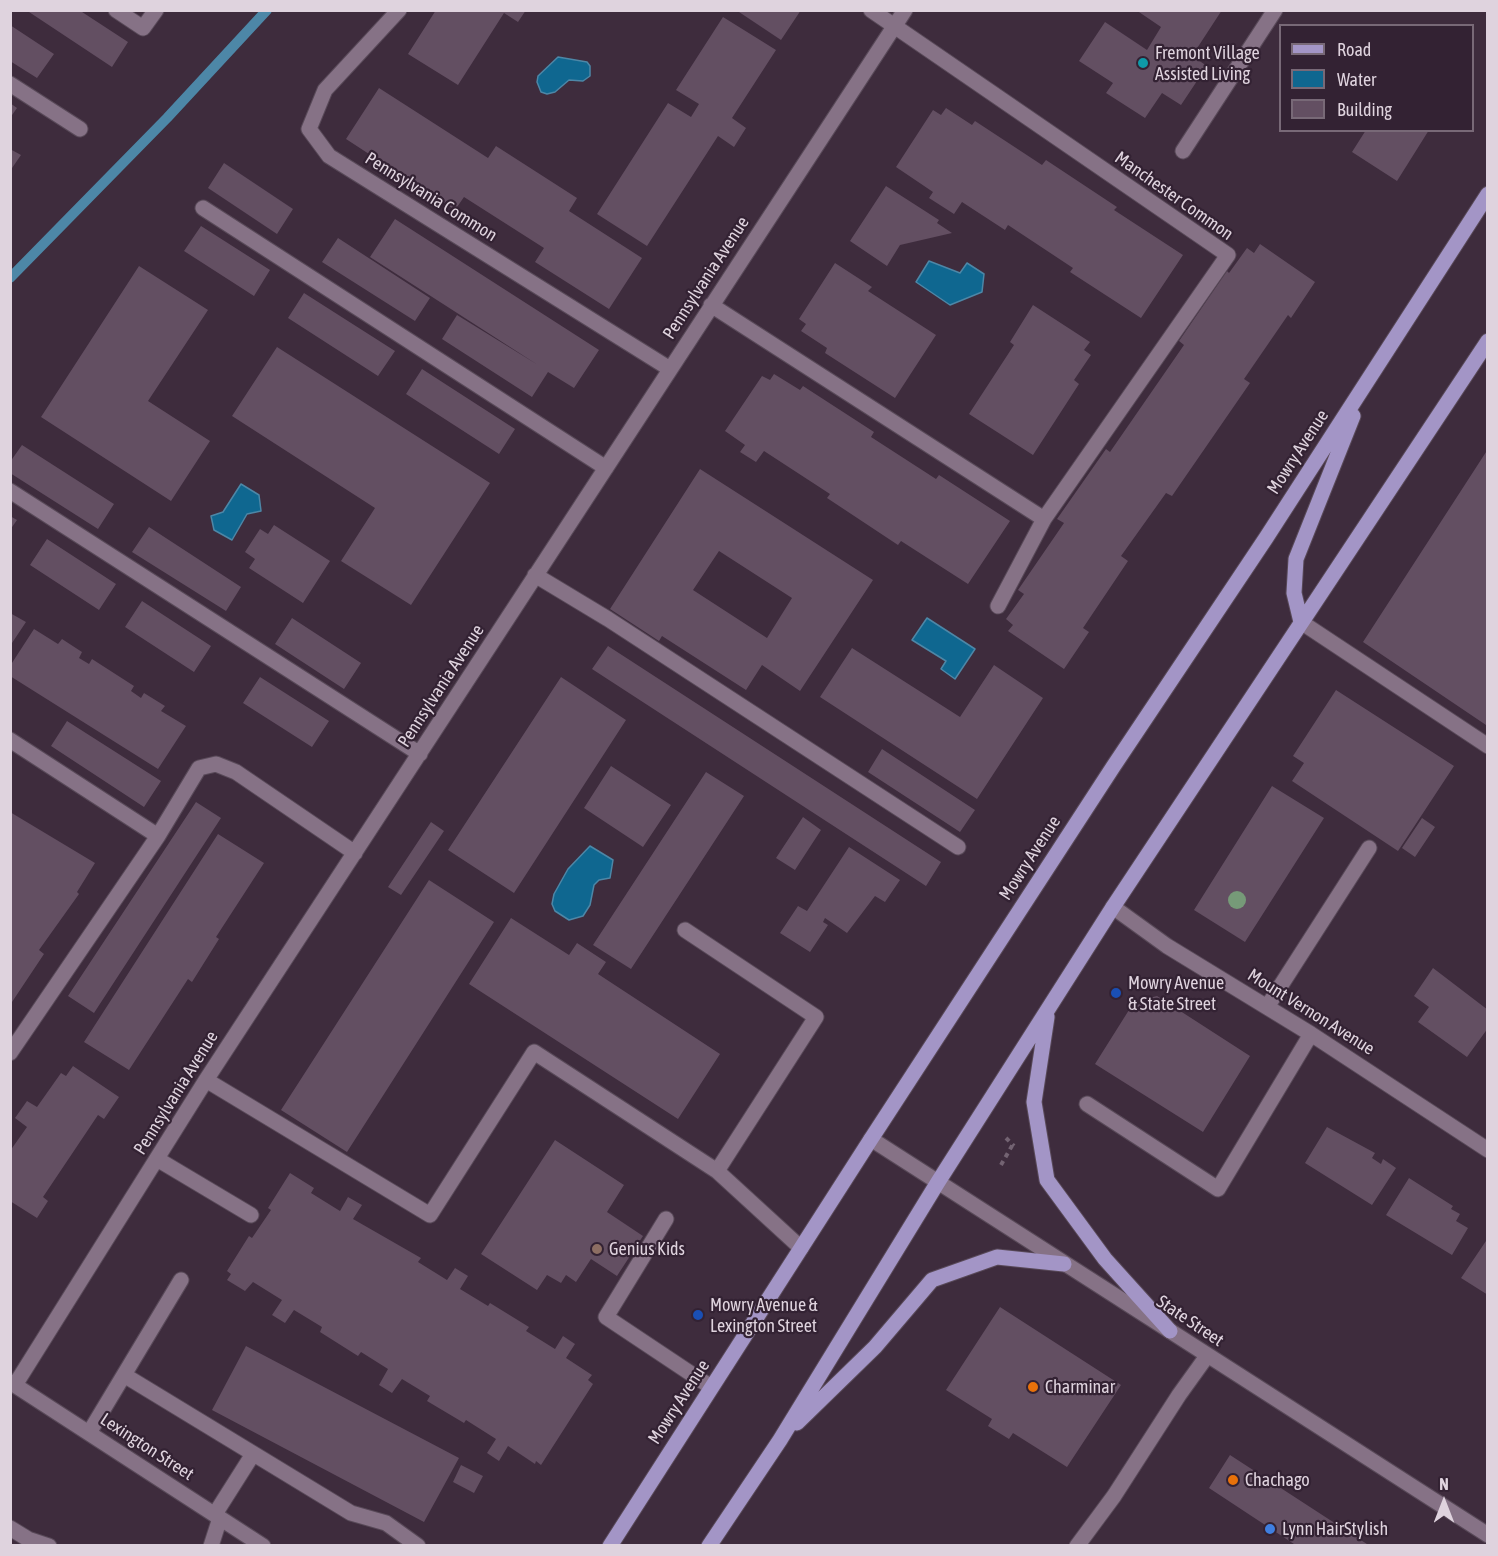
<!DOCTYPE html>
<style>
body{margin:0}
#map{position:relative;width:1498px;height:1556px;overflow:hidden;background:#3e2c3d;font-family:"Asap Condensed",sans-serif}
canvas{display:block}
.frame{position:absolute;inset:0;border:12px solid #dfd3de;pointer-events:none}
.legend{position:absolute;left:1279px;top:24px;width:195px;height:108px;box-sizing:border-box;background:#323;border:2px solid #786977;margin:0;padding:8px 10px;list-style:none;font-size:18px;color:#dfd3de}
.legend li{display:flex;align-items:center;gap:12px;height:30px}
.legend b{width:30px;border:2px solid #786977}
.north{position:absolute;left:1414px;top:1472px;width:60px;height:60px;-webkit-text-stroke:4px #323;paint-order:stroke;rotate:0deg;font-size:16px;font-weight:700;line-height:24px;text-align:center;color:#dfd3de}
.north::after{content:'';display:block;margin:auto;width:21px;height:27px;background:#dfd3de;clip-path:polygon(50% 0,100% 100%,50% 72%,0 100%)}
</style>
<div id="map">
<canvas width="1498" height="1556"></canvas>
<div class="frame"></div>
<ul class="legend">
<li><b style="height:8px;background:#a395c6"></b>Road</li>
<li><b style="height:16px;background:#0f6790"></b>Water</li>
<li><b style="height:16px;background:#634f62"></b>Building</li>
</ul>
<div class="north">N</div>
</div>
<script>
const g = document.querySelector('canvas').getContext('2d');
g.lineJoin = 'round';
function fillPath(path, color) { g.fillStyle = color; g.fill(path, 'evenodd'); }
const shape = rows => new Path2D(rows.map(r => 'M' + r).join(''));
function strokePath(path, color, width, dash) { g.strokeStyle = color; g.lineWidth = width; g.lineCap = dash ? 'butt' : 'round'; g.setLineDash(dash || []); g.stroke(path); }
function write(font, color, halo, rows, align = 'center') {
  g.font = font + ' "Asap Condensed",sans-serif'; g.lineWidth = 4.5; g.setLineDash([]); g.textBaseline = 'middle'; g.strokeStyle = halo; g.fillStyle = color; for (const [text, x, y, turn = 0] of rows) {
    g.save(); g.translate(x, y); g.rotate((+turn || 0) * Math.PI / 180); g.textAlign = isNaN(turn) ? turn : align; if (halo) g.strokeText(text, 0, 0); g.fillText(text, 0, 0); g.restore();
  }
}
const water = shape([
 [558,57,587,62,590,66,590,76,583,81,569,80,555,92,547,94,541,92,537,82,538,76,558,57],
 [929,261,960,273,967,263,984,274,982,292,950,305,916,282,929,261],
 [241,484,259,495,261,511,247,514,232,540,214,530,211,516,223,512,241,484],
 [927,618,975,649,955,679,941,669,946,661,912,640,927,618],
 [590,846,613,860,610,878,599,880,594,885,590,905,583,916,569,920,555,911,552,904,554,894,568,869,590,846]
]);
fillPath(water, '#0f6790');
strokePath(water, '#4d87a7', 1.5);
strokePath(shape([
 [10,278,167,118,267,10]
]), '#4d87a7', 10);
fillPath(shape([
 [26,10,79,10,128,42,112,67],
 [436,10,526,10,518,22,504,13,458,85,408,54],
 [736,10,801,10,781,40],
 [1136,10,1222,10,1192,56,1207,66,1181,105,1162,93,1145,118,1106,93,1113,83,1079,61,1105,22,1147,50,1161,27],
 [723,17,776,50,732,118,746,128,734,147,718,136,647,246,597,214,668,103,691,117,699,104,676,90],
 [10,25,54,54,37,78,10,61],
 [379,88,488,158,496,146,577,198,569,211,642,258,609,309,535,262,544,248,464,197,455,210,346,139],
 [10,103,17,108,10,118],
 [946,108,972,125,975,121,1042,165,1046,160,1117,207,1114,210,1183,255,1141,318,1070,272,1073,268,1008,225,1005,230,962,202,954,214,929,198,933,192,896,167,933,110,941,115],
 [1366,130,1429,130,1397,181,1352,152],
 [10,149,21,155,10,171],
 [224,163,293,209,277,234,208,188],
 [886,186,939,220,937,223,952,233,900,245,887,266,850,241],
 [395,219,599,350,574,388,548,372,532,397,442,339,457,315,538,365,370,257],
 [201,226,270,270,254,296,184,251],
 [338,238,430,298,415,321,322,262],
 [1260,244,1315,282,1291,318,1288,315,1244,379,1250,383,1172,496,1166,493,1121,556,1128,561,1083,628,1089,632,1064,669,1008,631,1013,625,1006,619,1024,594,1018,590,1064,523,1057,519,1106,449,1110,452,1184,345,1179,341,1227,271,1229,273,1247,248,1254,253],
 [835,263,872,287,868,291,936,335,895,398,825,353,827,348,801,331,806,324,799,319],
 [139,266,208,310,148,401,210,441,171,501,41,417],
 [304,293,395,351,378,376,288,318],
 [1033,305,1090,342,1084,350,1091,355,1074,380,1079,384,1033,455,969,414,1014,345,1010,342],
 [277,347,490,483,411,605,341,561,375,508,232,416],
 [422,369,515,429,499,454,406,394],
 [774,374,800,390,803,386,874,432,871,437,936,479,939,475,1010,521,968,584,901,541,898,545,827,498,830,494,764,451,756,462,740,452,745,445,725,431,762,376,770,380],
 [22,445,114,504,98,529,10,473,10,462],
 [1488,449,1488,723,1486,725,1363,642],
 [700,469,873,580,800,691,762,665,746,690,662,636,659,641,610,609],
 [719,551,792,598,767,638,693,590],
 [10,516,17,520,10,530],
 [274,525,330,561,303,603,249,568,255,559,245,552,260,529,268,534],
 [149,527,241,587,226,611,132,552],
 [47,539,116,584,99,610,30,565],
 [142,601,211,646,194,672,125,627],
 [10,613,26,622,10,646],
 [292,618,361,663,344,689,275,644],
 [34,629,58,644,62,639,82,652,79,658,89,664,92,659,134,686,131,691,141,698,144,693,165,706,161,711,186,726,158,769,10,676,10,666],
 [608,646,941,862,926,886,592,669],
 [852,648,960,717,994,665,1043,698,977,799,820,697],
 [260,677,329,721,312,747,243,703],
 [561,677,626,720,514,893,448,850],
 [1336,690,1454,766,1398,851,1292,781,1304,763,1293,756],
 [67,721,161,781,144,807,51,746],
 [882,749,975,810,960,832,868,772],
 [611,766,671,805,643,847,584,808],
 [706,772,744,796,631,969,593,945],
 [1272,786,1324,818,1245,942,1194,910],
 [196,802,221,818,94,1013,68,996],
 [10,812,95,863,77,892,79,894,39,950,44,954,10,1005],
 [803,817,821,830,795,870,776,858],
 [1422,818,1435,827,1415,857,1402,848],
 [431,822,444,831,401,895,388,887],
 [218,834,264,863,216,937,219,939,192,982,188,979,129,1070,84,1042],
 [849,847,900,880,885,902,875,896,847,933,825,918,823,922,828,925,810,952,780,933,798,906,807,911],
 [429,880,494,922,347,1152,281,1110],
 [511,918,569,955,577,943,606,962,598,974,720,1054,678,1119,469,984],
 [1433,968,1488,1010,1488,1028,1467,1057,1418,1022,1429,1007,1414,996],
 [1157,996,1250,1056,1203,1132,1095,1064,1134,1002],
 [73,1066,119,1097,104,1119,98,1115,43,1197,48,1201,37,1218,10,1201,10,1151,27,1127,15,1118,27,1101,37,1107,61,1073,66,1076],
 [1327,1127,1375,1153,1372,1158,1381,1164,1383,1159,1396,1168,1372,1205,1305,1163],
 [555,1140,624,1185,607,1212,643,1236,617,1276,591,1259,576,1282,566,1275,561,1283,547,1275,537,1290,481,1254],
 [290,1173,314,1188,311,1193,340,1211,348,1197,362,1205,353,1219,421,1258,418,1262,447,1280,455,1268,468,1276,460,1289,488,1306,490,1303,529,1327,526,1331,555,1349,563,1336,575,1344,566,1358,592,1375,588,1380,593,1384,541,1465,536,1461,535,1464,508,1446,499,1461,487,1453,496,1439,466,1420,464,1423,427,1401,430,1396,402,1379,392,1393,379,1385,388,1369,361,1352,358,1356,320,1332,322,1327,294,1310,285,1323,272,1315,282,1300,253,1282,245,1291,227,1280,231,1274,227,1271,249,1236,252,1238,271,1210,268,1208],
 [1409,1178,1453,1206,1451,1209,1460,1214,1456,1221,1468,1228,1452,1255,1386,1215],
 [1488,1238,1488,1295,1461,1278],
 [1000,1307,1121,1385,1067,1467,1013,1433,1009,1439,988,1426,992,1419,946,1390],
 [246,1346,459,1458,424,1522,212,1410],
 [1230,1455,1370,1546,1297,1546,1209,1488],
 [461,1465,483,1476,474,1493,453,1482]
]), '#634f62');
const minor = shape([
 [116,10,143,28,156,10],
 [399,10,325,90,309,129,329,156,670,369],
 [871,10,1228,255,1044,519,998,606],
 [10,84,80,129],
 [1183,151,1275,10],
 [203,208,606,468],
 [711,305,1044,519],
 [10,491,420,754],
 [535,575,608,619,958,847],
 [1301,622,1488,746],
 [10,740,158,836],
 [1113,907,1167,946,1311,1034,1488,1150],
 [685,930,816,1017,717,1171],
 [1267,1007,1369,848],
 [10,1053,158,836,199,768,216,764,236,772,355,853],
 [206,1080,430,1215,534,1052,717,1171,801,1248],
 [1087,1104,1218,1189,1311,1034],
 [871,1139,1488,1535],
 [157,1159,251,1215],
 [666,1219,606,1317,711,1387],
 [124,1375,351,1513,386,1523,418,1546],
 [10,1382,263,1546],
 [15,1385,206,1080,905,10],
 [89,1433,181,1280],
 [215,1514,253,1454],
 [10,1528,28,1539,49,1546],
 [211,1546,220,1518],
 [1077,1546,1114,1496,1179,1395,1207,1356]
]);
const major = shape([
 [1301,622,1294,593,1296,559,1353,416],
 [1047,1017,1034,1102,1047,1180,1105,1259,1170,1331],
 [797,1423,875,1347,932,1280,997,1257,1064,1264],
 [610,1546,871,1139,1113,767,1266,538,1488,194],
 [709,1546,780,1440,938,1182,1113,907,1488,341]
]);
strokePath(minor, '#584958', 17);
strokePath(major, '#584958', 17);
strokePath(shape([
 [1006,1138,1014,1146],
 [1001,1165,1013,1144]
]), '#736372', 4, [4.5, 4.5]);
strokePath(minor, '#867286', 15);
strokePath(major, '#a395c6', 15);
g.fillStyle = '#769a78';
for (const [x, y] of [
 [1237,900]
]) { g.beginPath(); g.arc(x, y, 9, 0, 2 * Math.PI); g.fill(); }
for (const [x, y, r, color] of [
 [1143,63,6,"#0f9aa8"],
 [1116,993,6,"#1a4fb4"],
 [597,1249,6,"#8d6e63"],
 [698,1315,6,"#1a4fb4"],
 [1033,1387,6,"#e8710a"],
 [1233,1480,6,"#e8710a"],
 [1270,1529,6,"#3f7fe0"]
]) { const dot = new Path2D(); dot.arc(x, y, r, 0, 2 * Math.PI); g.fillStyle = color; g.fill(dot); strokePath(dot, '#323', 2); }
write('18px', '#dfd3de', '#323', [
 ["Fremont Village",1155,53],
 ["Assisted Living",1155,74],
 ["Mowry Avenue",1128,983],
 ["& State Street",1128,1004],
 ["Genius Kids",609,1249],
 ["Mowry Avenue &",710,1305],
 ["Lexington Street",710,1326],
 ["Charminar",1045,1387],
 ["Chachago",1245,1480],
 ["Lynn HairStylish",1282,1529]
], 'left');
write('18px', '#dfd3de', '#323', [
 ["Manchester Common",1174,196,35],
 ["Pennsylvania Common",431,197,32],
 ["Pennsylvania Avenue",706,278,-57],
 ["Mowry Avenue",1298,452,-57],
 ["Pennsylvania Avenue",441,686,-57],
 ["Mowry Avenue",1030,858,-57],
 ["Mount Vernon Avenue",1311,1012,32],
 ["Pennsylvania Avenue",176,1093,-58],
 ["State Street",1190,1321,34],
 ["Mowry Avenue",679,1402,-57],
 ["Lexington Street",147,1447,33]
]);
</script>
